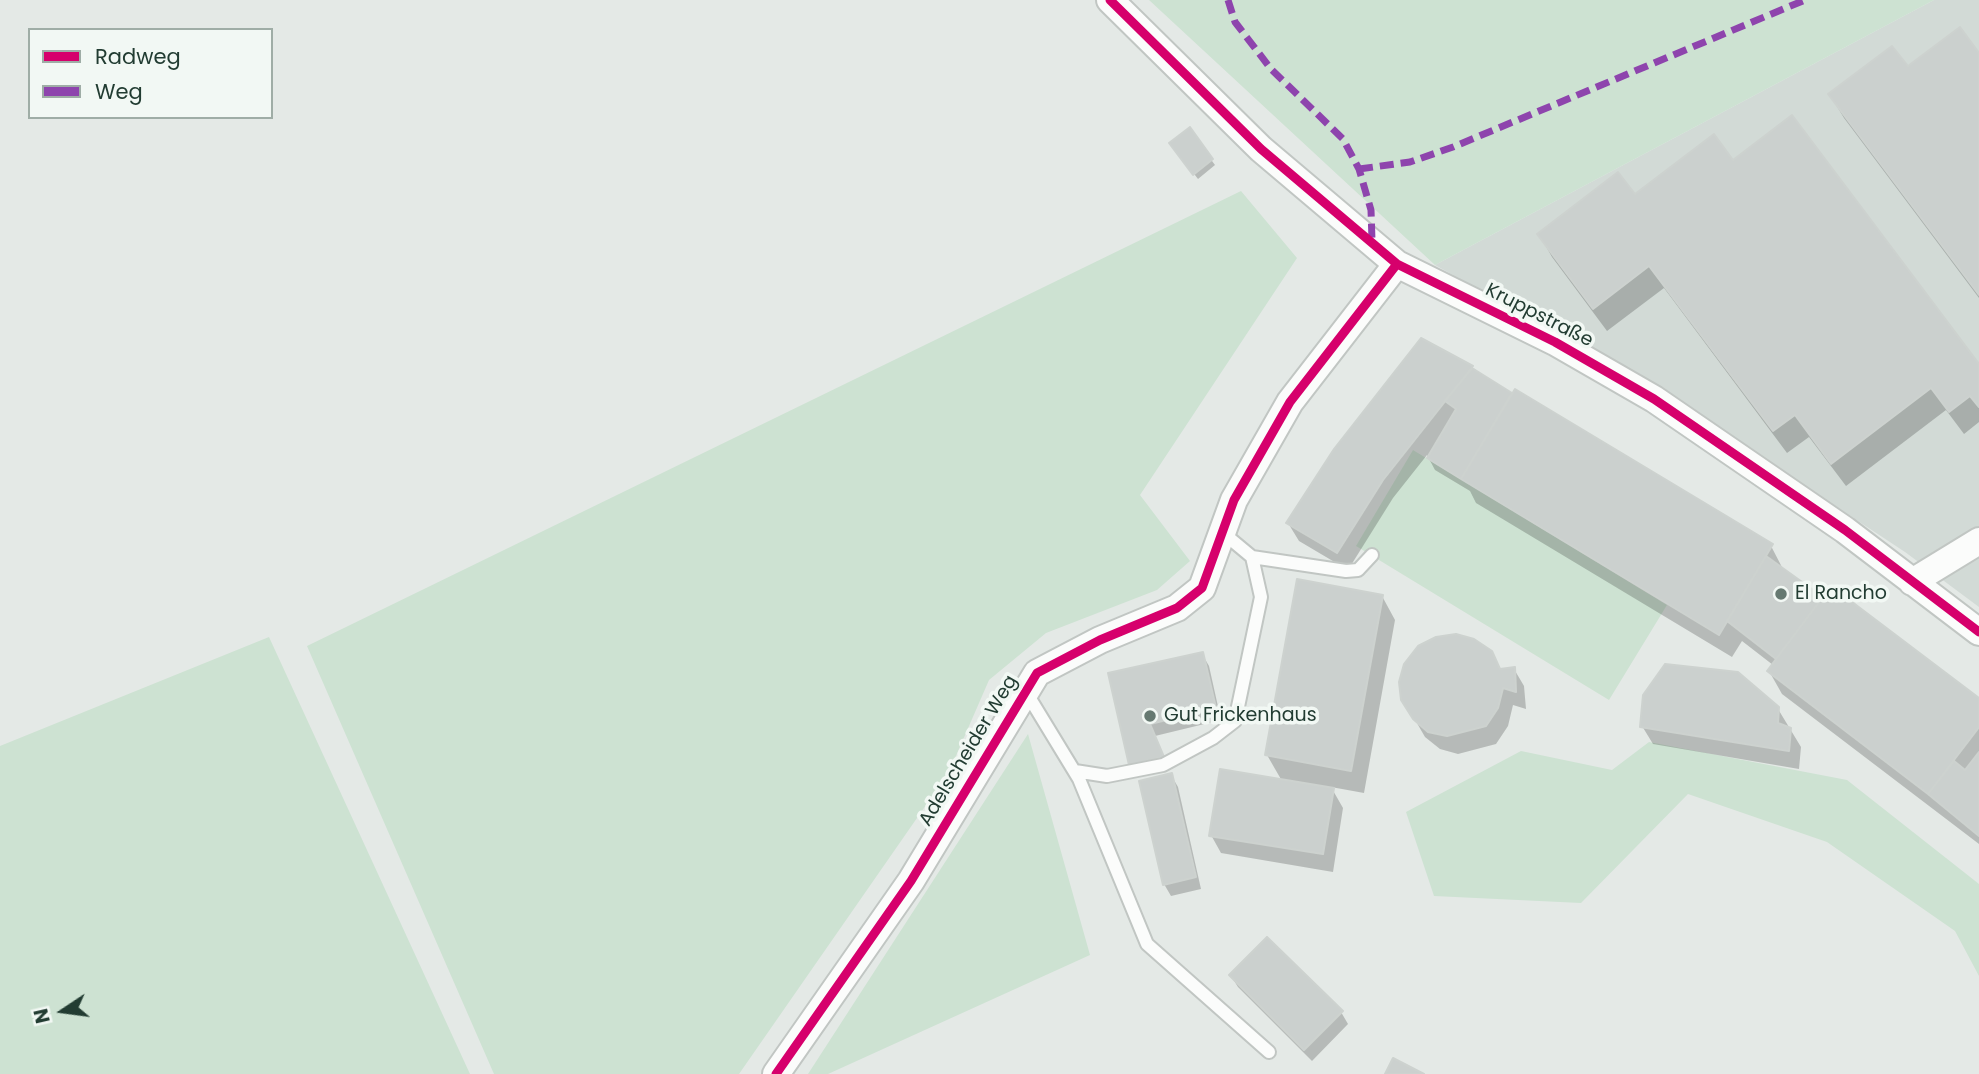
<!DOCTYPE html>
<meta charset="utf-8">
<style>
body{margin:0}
#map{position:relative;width:1979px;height:1074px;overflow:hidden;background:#e4e9e6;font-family:Poppins,sans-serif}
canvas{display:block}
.legend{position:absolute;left:28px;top:28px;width:245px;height:91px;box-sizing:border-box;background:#f2f8f4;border:2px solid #9fada6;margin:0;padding:9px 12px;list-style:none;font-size:21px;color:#223c32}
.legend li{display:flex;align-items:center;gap:14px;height:35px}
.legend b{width:35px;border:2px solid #9fada6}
.north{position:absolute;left:28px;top:976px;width:70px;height:70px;-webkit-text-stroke:5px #f2f8f4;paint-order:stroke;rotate:257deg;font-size:19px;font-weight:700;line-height:28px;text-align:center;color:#223c32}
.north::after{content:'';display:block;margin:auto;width:24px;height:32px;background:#223c32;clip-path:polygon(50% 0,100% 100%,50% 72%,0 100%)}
</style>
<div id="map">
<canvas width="1979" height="1074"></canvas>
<ul class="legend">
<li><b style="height:9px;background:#d6006c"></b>Radweg</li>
<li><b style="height:9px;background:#8e44ad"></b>Weg</li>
</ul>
<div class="north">N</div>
</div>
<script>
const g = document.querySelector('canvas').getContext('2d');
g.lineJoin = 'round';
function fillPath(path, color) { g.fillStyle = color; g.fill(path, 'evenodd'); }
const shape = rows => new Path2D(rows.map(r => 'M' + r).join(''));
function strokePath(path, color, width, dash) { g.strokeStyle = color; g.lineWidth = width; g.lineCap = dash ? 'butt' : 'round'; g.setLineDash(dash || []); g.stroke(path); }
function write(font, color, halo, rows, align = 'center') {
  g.font = font + ' Poppins,sans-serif'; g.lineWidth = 7; g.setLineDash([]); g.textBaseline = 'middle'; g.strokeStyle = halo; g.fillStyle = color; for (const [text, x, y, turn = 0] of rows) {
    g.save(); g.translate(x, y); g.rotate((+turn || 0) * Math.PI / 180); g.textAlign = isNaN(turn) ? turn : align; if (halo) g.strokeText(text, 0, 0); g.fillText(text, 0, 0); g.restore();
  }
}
fillPath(shape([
 [1934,0,1979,0,1979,607,1905,552,1655,387,1435,265]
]), '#d2dad6');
fillPath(shape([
 [1149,0,1934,0,1435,265],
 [1241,191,1297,258,1140,495,1190,561,1157,590,1046,633,989,680,949,772,739,1074,494,1074,307,646],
 [1413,450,1667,605,1609,700,1356,546],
 [269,637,470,1074,0,1074,0,746],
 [1028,734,1090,955,828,1074,808,1074],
 [1649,742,1847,780,1979,884,1979,976,1955,931,1827,842,1688,794,1581,903,1434,896,1406,812,1521,751,1612,770]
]), '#cde2d2');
fillPath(shape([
 [1979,56,1979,298,1844,118,1830,95,1907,69],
 [1189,130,1215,165,1198,179,1175,149],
 [1733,162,1979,367,1979,422,1964,434,1946,410,1846,486,1809,437,1787,453,1664,288,1607,331,1552,257,1539,234],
 [1422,340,1472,367,1512,397,1771,546,1784,571,1823,600,1979,701,1979,844,1782,694,1769,671,1773,665,1742,641,1732,657,1476,503,1470,491,1435,470,1427,455,1393,498,1348,570,1299,541,1288,523],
 [1382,596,1395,620,1364,793,1331,787,1343,808,1333,872,1221,853,1211,835,1282,781,1267,755],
 [1491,653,1502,671,1514,669,1524,686,1526,709,1513,705,1508,726,1496,744,1458,754,1440,749,1425,737,1414,718],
 [1202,654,1209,666,1221,720,1155,736,1169,769,1138,776,1131,764,1110,674],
 [1778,709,1801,747,1799,769,1653,744,1642,726],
 [1171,775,1178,787,1201,889,1171,896,1164,884],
 [1231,976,1341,1012,1348,1024,1312,1061,1238,987]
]), '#0003');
const building = shape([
 [1960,27,1979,53,1979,295,1828,94,1892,46,1908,66,1960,27],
 [1792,115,1979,364,1979,407,1970,396,1949,412,1931,388,1831,464,1795,415,1773,431,1649,266,1593,309,1537,234,1618,172,1635,194,1714,134,1733,160,1792,115],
 [1190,127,1213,159,1193,175,1169,143,1190,127],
 [1421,338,1473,366,1383,480,1337,553,1286,523,1334,449,1421,338],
 [1472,368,1512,393,1461,479,1427,458,1456,409,1445,401,1472,368],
 [1515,389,1773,544,1719,635,1461,479,1515,389],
 [1766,556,1823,597,1776,659,1727,621,1766,556],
 [1297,579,1383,595,1351,771,1265,755,1297,579],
 [1831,586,1979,698,1979,727,1928,794,1767,671,1831,586],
 [1456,634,1474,639,1492,651,1500,669,1515,667,1516,692,1503,688,1498,708,1486,726,1447,736,1428,732,1413,719,1401,700,1399,682,1404,664,1418,646,1436,637,1456,634],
 [1203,652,1216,708,1150,724,1164,757,1129,765,1108,673,1203,652],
 [1665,664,1738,672,1779,707,1778,723,1791,728,1789,751,1640,727,1643,695,1665,664],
 [1979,752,1979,836,1928,794,1954,761,1965,770,1979,752],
 [1220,769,1334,788,1323,854,1209,836,1220,769],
 [1172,773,1196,877,1163,885,1139,781,1172,773],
 [1267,937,1343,1011,1304,1050,1229,975,1267,937],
 [1393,1058,1424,1074,1385,1074,1393,1058]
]);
fillPath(building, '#cbd0ce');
strokePath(building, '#cdd2cf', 2);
const lane = shape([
 [1252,557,1346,571,1358,570,1372,555],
 [1026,692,1079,779,1147,944,1269,1052],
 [1075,771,1107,776,1163,765,1213,738,1235,721,1261,597,1252,557,1222,532]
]);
const street = shape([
 [1110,0,1261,149,1397,264,1555,342,1654,399,1845,530,1979,632],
 [1912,582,1979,541],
 [776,1074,911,881,1037,673,1100,640,1177,608,1202,588,1234,500,1290,402,1397,264]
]);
strokePath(lane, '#c1c6c3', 16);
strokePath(street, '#c1c6c3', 30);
strokePath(lane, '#fbfcfb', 12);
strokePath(street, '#fbfcfb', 26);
strokePath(shape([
 [1228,0,1235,22,1271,69,1343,139,1359,169,1371,210,1372,240],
 [1359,169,1410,162,1453,147,1805,0]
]), '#8e44ad', 7, [14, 7]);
strokePath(shape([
 [1110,0,1261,149,1397,264,1555,342,1654,399,1845,530,1979,632],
 [776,1074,911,881,1037,673,1100,640,1177,608,1202,588,1234,500,1290,402,1397,264]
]), '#d6006c', 9);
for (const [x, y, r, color] of [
 [1781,594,7,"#667971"],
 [1150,716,7,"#667971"]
]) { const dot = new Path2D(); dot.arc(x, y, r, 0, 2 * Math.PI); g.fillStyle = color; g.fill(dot); strokePath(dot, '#f2f8f4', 2.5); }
write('19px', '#223c32', '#f2f8f4', [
 ["Kruppstraße",1539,316,27],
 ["Adelscheider Weg",969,751,-59]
]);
write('19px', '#223c32', '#f2f8f4', [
 ["El Rancho",1795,594],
 ["Gut Frickenhaus",1164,716]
], 'left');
</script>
